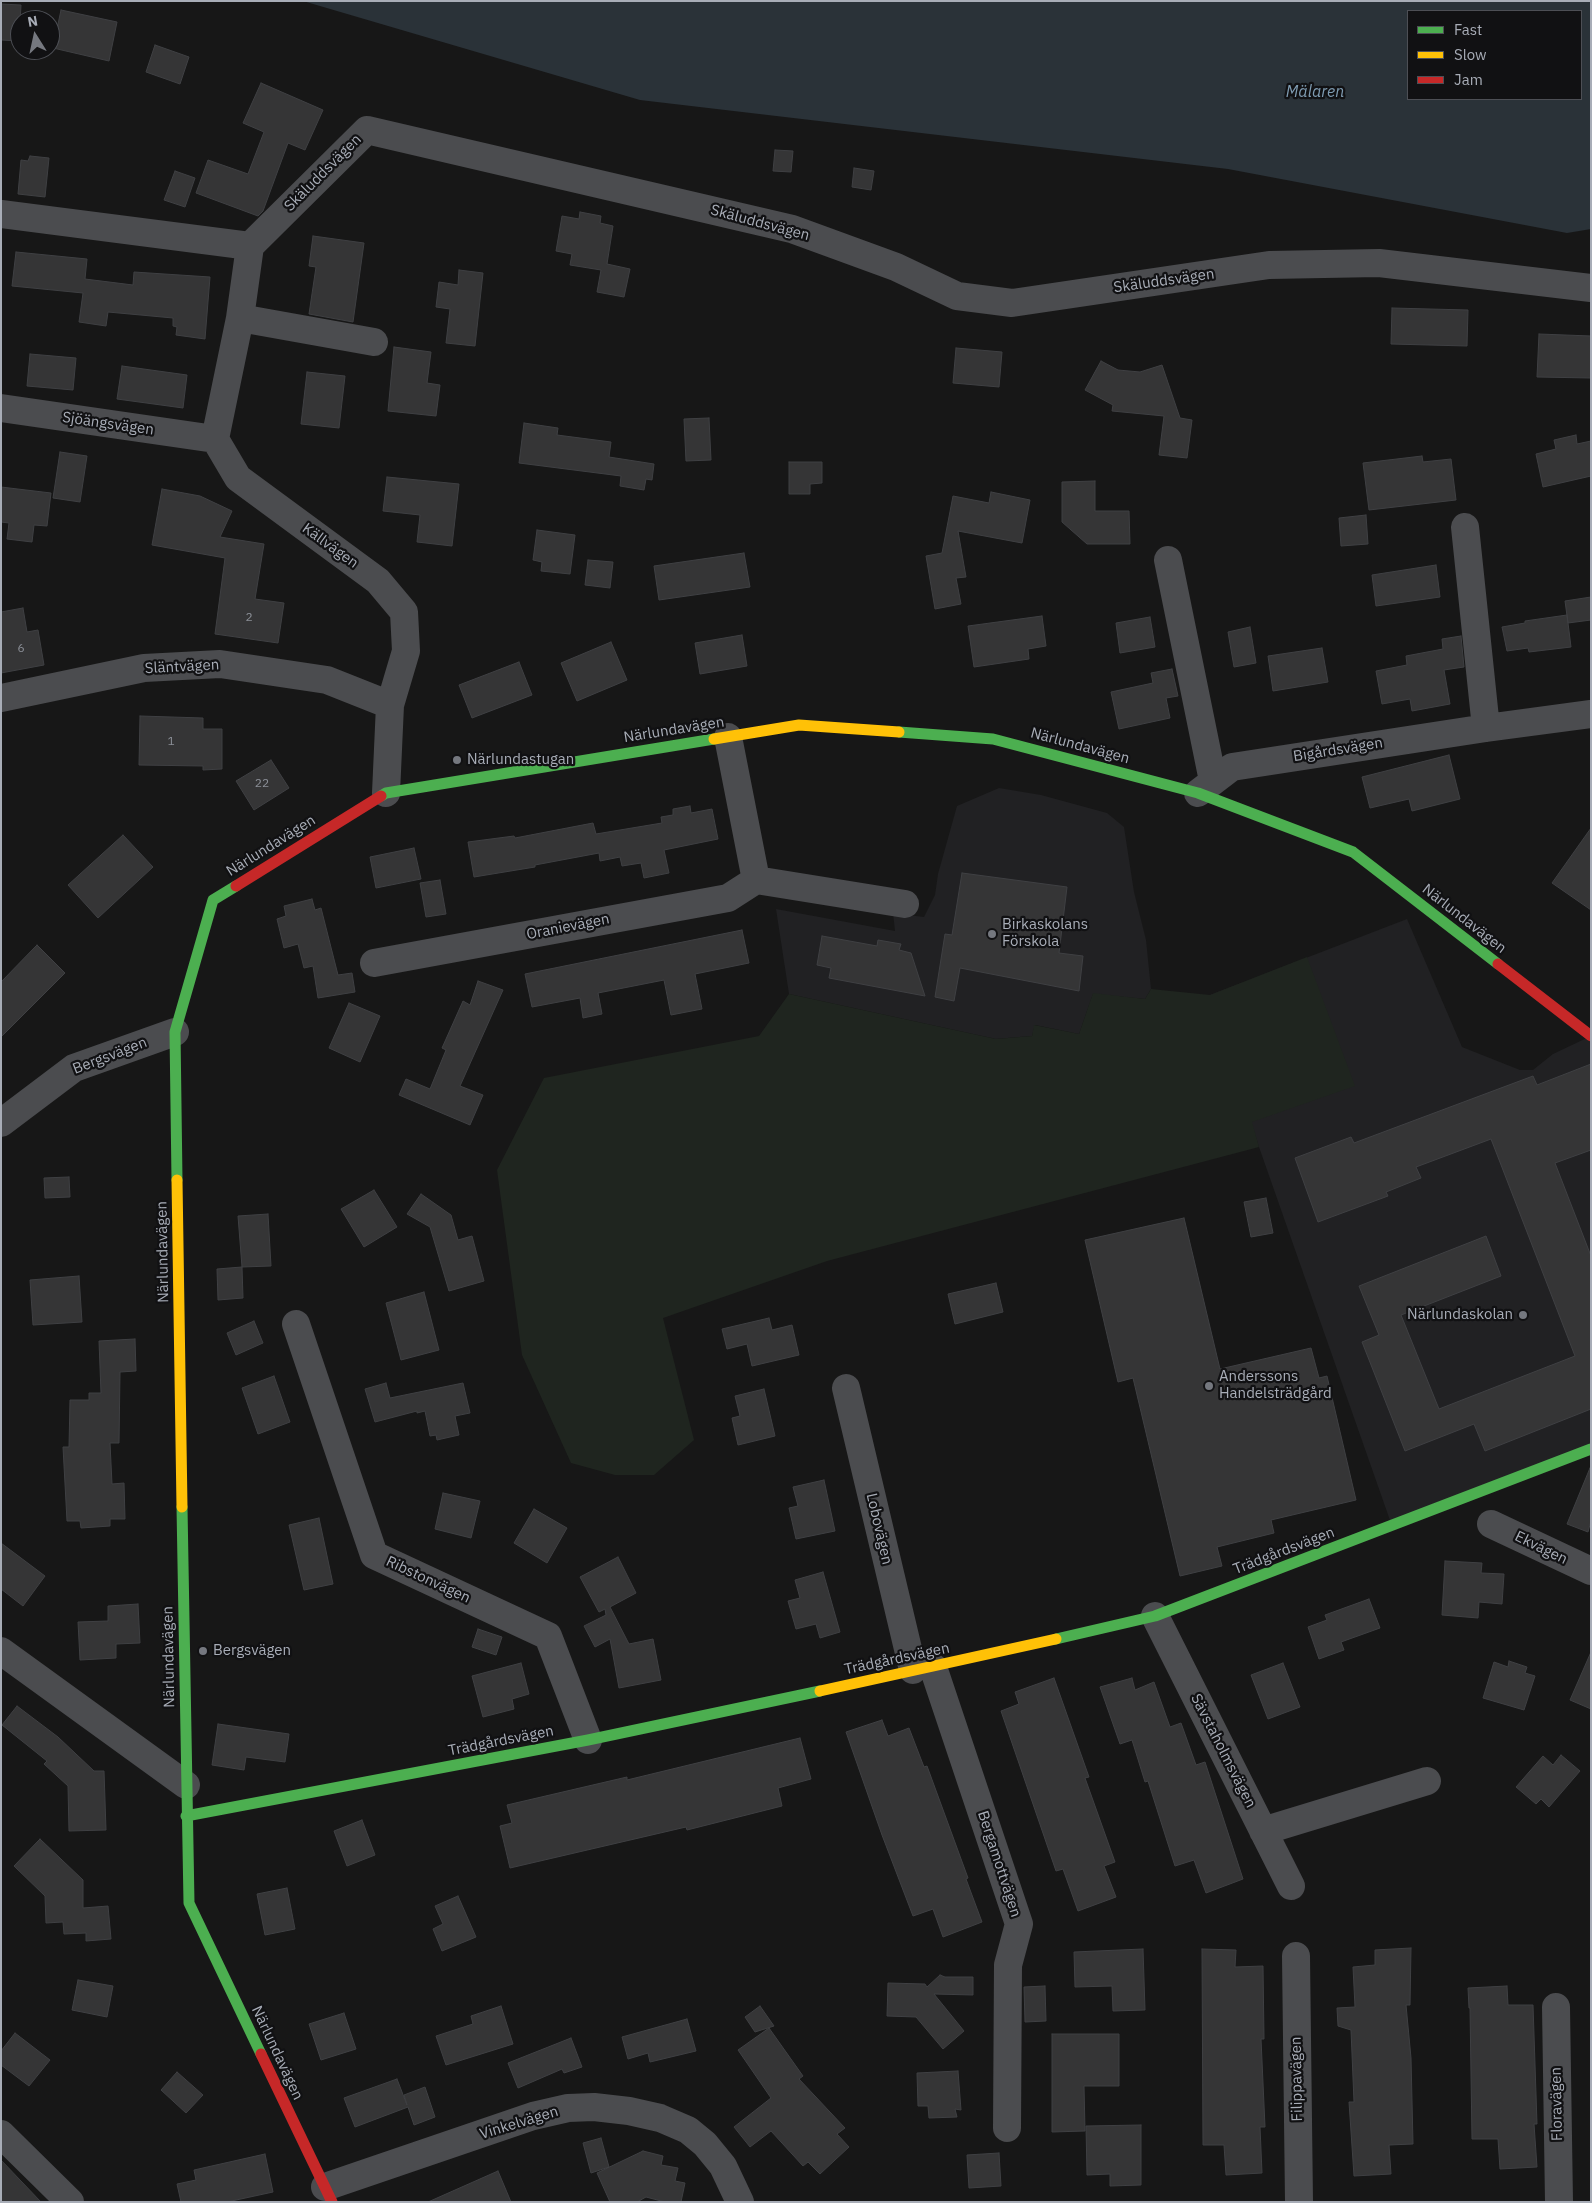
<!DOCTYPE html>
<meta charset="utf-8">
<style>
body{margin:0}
#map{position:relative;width:1592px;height:2203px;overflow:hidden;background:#171717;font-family:"IBM Plex Sans",sans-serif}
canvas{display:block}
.frame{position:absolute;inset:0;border:2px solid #a8adb7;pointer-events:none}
.legend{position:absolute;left:1407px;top:10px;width:175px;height:90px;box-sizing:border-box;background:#111113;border:1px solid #4d4f55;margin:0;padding:6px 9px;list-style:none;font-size:15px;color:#a8adb7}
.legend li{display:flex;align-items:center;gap:10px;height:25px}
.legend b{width:25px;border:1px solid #4d4f55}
.north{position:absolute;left:10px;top:10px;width:50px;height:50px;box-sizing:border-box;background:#111113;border:1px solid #4d4f55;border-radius:50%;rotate:350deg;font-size:14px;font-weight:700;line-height:20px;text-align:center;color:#a8adb7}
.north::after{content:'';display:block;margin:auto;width:18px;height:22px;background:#75787f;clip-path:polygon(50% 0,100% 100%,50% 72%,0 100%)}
</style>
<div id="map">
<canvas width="1592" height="2203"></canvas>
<div class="frame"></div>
<ul class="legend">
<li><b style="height:6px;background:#4caf50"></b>Fast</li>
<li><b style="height:6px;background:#ffc107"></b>Slow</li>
<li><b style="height:6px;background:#c62828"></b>Jam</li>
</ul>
<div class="north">N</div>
</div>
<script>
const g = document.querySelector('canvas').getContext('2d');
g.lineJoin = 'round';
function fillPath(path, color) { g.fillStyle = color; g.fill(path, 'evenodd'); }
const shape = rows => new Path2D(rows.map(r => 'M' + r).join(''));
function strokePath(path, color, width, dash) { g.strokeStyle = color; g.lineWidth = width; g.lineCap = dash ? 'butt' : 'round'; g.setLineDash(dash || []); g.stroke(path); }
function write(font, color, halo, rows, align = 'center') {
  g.font = font + ' "IBM Plex Sans",sans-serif'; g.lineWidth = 4.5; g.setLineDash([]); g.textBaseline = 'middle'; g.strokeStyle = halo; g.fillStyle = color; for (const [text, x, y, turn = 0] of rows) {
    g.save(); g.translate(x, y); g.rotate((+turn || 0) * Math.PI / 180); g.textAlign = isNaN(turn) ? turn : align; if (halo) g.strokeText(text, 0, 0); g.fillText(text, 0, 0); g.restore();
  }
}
fillPath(shape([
 [999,788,1041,795,1107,813,1124,827,1134,892,1146,940,1151,989,1145,999,1093,994,1079,1034,1035,1025,1032,1036,996,1039,789,994,776,909,895,931,893,913,924,917,935,895,938,874,957,806],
 [1407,919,1462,1047,1520,1070,1533,1070,1553,1054,1591,1036,1591,1448,1392,1526,1259,1147,1210,995]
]), '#212123');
fillPath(shape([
 [1307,957,1355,1086,1252,1122,1259,1147,827,1261,663,1318,694,1440,654,1475,615,1475,571,1463,522,1355,497,1170,544,1078,759,1036,789,994,996,1039,1032,1036,1034,1025,1079,1034,1093,993,1145,999,1151,989,1210,995]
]), '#1f251f');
fillPath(shape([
 [303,1,1591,1,1591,229,1567,233,1228,169,640,100],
 [1408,11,1581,11,1581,99,1408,99]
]), '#2a3238');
const building = shape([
 [1,4,21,5,19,41,1,40,1,4],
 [61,10,117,22,109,61,53,48,61,10],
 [155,45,189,57,180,84,146,72,155,45],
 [261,83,323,110,305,150,288,143,263,211,258,216,196,193,208,160,248,174,264,132,243,123,261,83],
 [775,150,793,151,791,172,773,171,775,150],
 [30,156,49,158,45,197,18,194,21,160,28,161,30,156],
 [854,168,874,171,871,190,852,187,854,168],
 [175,171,195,178,185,207,164,200,175,171],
 [580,212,601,216,600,223,613,226,607,264,630,269,624,297,597,292,601,270,570,265,572,254,556,251,562,216,579,219,580,212],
 [313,236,364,243,353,322,309,314,316,267,309,266,313,236],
 [16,252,87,259,85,279,133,285,134,272,210,277,205,339,176,335,177,327,173,326,173,318,108,312,106,326,79,322,83,293,12,286,16,252],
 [459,270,483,273,475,346,446,343,450,309,436,307,439,282,458,285,459,270],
 [1392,308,1468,310,1467,346,1391,344,1392,308],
 [1539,334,1591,336,1591,378,1537,377,1539,334],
 [394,347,431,352,427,383,440,385,436,416,388,411,394,347],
 [956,348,1002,352,999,387,953,383,956,348],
 [30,354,76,358,73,390,27,386,30,354],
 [1101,361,1118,370,1140,372,1162,365,1180,418,1192,420,1187,458,1159,455,1164,416,1112,411,1113,405,1085,390,1101,361],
 [122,366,187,375,183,408,117,399,122,366],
 [307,372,345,376,339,428,301,424,307,372],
 [709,418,711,460,686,461,684,419,709,418],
 [524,423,558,428,557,435,611,442,609,457,654,464,652,480,646,479,644,490,620,486,621,476,519,463,524,423],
 [1576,435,1577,444,1591,441,1591,476,1543,487,1536,454,1556,449,1554,440,1576,435],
 [60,452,87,456,80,502,53,498,60,452],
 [1422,456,1423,462,1451,459,1456,500,1369,510,1363,463,1422,456],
 [789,462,822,462,822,483,810,484,810,494,789,494,789,462],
 [387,477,459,484,452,546,417,542,420,515,383,511,387,477],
 [1095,481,1095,511,1129,511,1130,544,1087,544,1062,522,1062,482,1095,481],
 [1,487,51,493,47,526,34,525,32,542,7,539,9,523,1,522,1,487],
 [162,489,200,496,232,511,220,537,264,544,255,599,284,603,278,643,215,634,225,558,152,545,162,489],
 [991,492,1030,500,1022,543,958,531,966,577,956,578,961,604,935,609,926,556,942,553,953,496,989,503,991,492],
 [1366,515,1368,544,1341,546,1339,518,1366,515],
 [537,530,575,535,570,574,541,571,542,562,533,560,537,530],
 [744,553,750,587,659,600,654,566,744,553],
 [588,560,613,562,610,588,585,585,588,560],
 [1436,565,1440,597,1376,606,1372,575,1436,565],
 [1591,597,1591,620,1568,623,1565,601,1591,597],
 [23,608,27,632,38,630,44,665,1,673,1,612,23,608],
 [1567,615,1571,647,1529,652,1528,648,1507,651,1502,627,1525,623,1525,621,1567,615],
 [1042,616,1046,646,1028,649,1029,659,974,667,968,626,1042,616],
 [1150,617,1155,647,1120,653,1116,623,1150,617],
 [1250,627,1256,663,1234,667,1228,632,1250,627],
 [742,635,747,666,700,674,695,643,742,635],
 [1461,636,1464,667,1444,670,1450,704,1412,711,1410,699,1382,704,1376,671,1407,665,1406,656,1443,649,1442,639,1461,636],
 [611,642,627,680,577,701,561,663,611,642],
 [1322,648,1328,682,1273,691,1268,656,1322,648],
 [519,662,532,695,472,718,459,685,519,662],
 [1172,669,1178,696,1166,698,1170,718,1119,729,1111,692,1153,683,1151,673,1172,669],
 [140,716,203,718,203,729,222,729,222,769,203,770,203,766,139,765,140,716],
 [1449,755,1460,799,1412,811,1409,799,1370,808,1362,777,1449,755],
 [271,760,289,788,254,810,236,781,271,760],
 [690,806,691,813,712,809,718,839,664,850,669,873,644,878,641,863,622,866,620,857,600,861,599,853,535,865,535,867,474,877,468,842,514,836,515,838,593,823,596,834,662,823,661,817,673,815,673,809,690,806],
 [1591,828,1591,910,1552,883,1591,828],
 [123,835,153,867,98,918,68,885,123,835],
 [414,848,421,879,376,888,370,857,414,848],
 [962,873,1067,887,1059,953,1083,956,1079,991,960,968,954,1001,935,997,945,934,952,935,962,873],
 [440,880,446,914,426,917,420,883,440,880],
 [312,899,315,910,321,908,338,975,352,973,355,992,318,998,313,966,304,968,298,944,284,948,277,919,286,916,284,906,312,899],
 [742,930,749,963,695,974,702,1009,671,1015,664,980,598,993,602,1014,583,1018,580,998,532,1007,525,974,742,930],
 [822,936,877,946,878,940,901,944,899,950,911,953,925,996,829,978,831,968,817,965,822,936],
 [37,945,65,973,1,1037,1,982,37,945],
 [478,981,503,990,460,1086,483,1095,470,1125,399,1095,406,1079,430,1089,446,1050,442,1048,463,1001,470,1005,478,981],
 [349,1003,380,1016,360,1062,329,1048,349,1003],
 [1591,1064,1591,1150,1555,1163,1591,1256,1591,1409,1485,1451,1474,1424,1405,1451,1362,1342,1379,1335,1359,1286,1486,1236,1501,1276,1401,1315,1439,1409,1575,1356,1491,1139,1416,1167,1421,1178,1386,1192,1388,1196,1318,1222,1295,1158,1351,1137,1354,1143,1533,1076,1537,1085,1591,1064],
 [69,1177,70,1197,45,1198,44,1178,69,1177],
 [374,1190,397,1227,364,1247,341,1209,374,1190],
 [421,1194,451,1215,458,1240,472,1236,484,1281,449,1291,430,1227,407,1214,421,1194],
 [1266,1198,1273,1233,1251,1237,1244,1202,1266,1198],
 [268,1214,271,1266,242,1267,238,1216,268,1214],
 [1184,1218,1220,1369,1311,1348,1319,1378,1327,1376,1356,1500,1271,1520,1274,1533,1217,1547,1222,1566,1180,1576,1133,1378,1118,1382,1085,1240,1184,1218],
 [242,1267,243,1298,218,1300,217,1269,242,1267],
 [79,1276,82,1322,33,1325,30,1280,79,1276],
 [996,1283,1003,1312,955,1324,948,1294,996,1283],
 [424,1292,439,1350,401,1360,386,1303,424,1292],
 [769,1318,772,1330,792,1325,799,1355,752,1366,747,1344,727,1349,722,1329,769,1318],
 [254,1321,263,1343,236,1355,227,1333,254,1321],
 [135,1339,136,1371,120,1372,119,1443,110,1443,112,1484,124,1483,125,1519,110,1519,110,1526,81,1528,80,1521,67,1521,63,1447,69,1447,70,1400,89,1400,89,1393,101,1393,99,1341,135,1339],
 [274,1376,290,1422,258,1434,242,1388,274,1376],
 [386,1383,390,1398,463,1383,470,1413,455,1416,459,1435,437,1440,436,1435,430,1436,425,1411,417,1413,417,1411,375,1422,365,1389,386,1383],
 [764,1389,775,1436,738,1445,732,1418,740,1416,735,1396,764,1389],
 [1590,1468,1591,1521,1588,1532,1567,1524,1590,1468],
 [824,1480,835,1531,796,1539,789,1508,798,1506,793,1487,824,1480],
 [443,1493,480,1501,471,1538,435,1529,443,1493],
 [534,1509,567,1528,547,1563,514,1543,534,1509],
 [319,1518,333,1584,304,1590,289,1525,319,1518],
 [1,1543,45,1576,23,1606,1,1589,1,1543],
 [618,1557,636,1593,610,1607,629,1644,653,1639,661,1680,619,1688,610,1639,595,1647,584,1626,606,1615,605,1609,599,1612,580,1577,618,1557],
 [1445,1561,1482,1563,1481,1573,1504,1574,1502,1604,1479,1602,1478,1618,1442,1615,1445,1561],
 [823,1572,840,1632,820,1638,816,1624,796,1629,788,1601,800,1598,795,1580,823,1572],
 [1369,1599,1380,1628,1341,1642,1344,1650,1319,1659,1308,1627,1327,1620,1325,1615,1369,1599],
 [138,1604,140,1643,116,1644,116,1658,80,1660,78,1622,108,1621,108,1606,138,1604],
 [478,1629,502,1637,496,1655,472,1647,478,1629],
 [1591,1652,1591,1709,1570,1700,1591,1652],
 [1509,1661,1527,1667,1525,1673,1535,1676,1524,1710,1483,1698,1494,1662,1508,1667,1509,1661],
 [521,1663,529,1694,512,1699,514,1709,483,1717,472,1676,521,1663],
 [1283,1663,1300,1707,1268,1719,1251,1675,1283,1663],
 [1054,1678,1089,1777,1085,1778,1115,1862,1104,1866,1116,1897,1078,1911,1063,1869,1056,1871,1001,1711,1019,1704,1015,1692,1054,1678],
 [1132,1678,1135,1690,1154,1682,1170,1727,1181,1723,1196,1765,1205,1762,1243,1879,1206,1893,1194,1860,1175,1866,1148,1781,1145,1782,1132,1740,1120,1744,1100,1687,1132,1678],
 [17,1706,58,1737,94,1771,104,1771,106,1830,69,1831,68,1786,44,1764,47,1761,2,1725,17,1706],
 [882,1720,888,1736,909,1728,924,1767,927,1766,968,1878,966,1879,982,1922,943,1937,933,1909,913,1916,882,1835,846,1732,882,1720],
 [218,1724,289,1734,285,1762,246,1757,244,1770,212,1765,218,1724],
 [800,1738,811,1779,778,1788,782,1806,687,1830,686,1827,510,1868,500,1826,512,1823,507,1805,627,1777,627,1780,800,1738],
 [1561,1755,1580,1771,1549,1807,1541,1799,1536,1804,1516,1787,1543,1756,1553,1765,1561,1755],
 [362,1820,375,1855,347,1866,334,1831,362,1820],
 [40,1839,83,1880,83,1908,108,1906,111,1939,86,1941,86,1933,64,1934,63,1922,46,1923,45,1896,14,1866,40,1839],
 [287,1888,295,1929,265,1935,257,1894,287,1888],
 [458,1896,476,1937,442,1951,433,1929,443,1924,435,1906,458,1896],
 [1411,1948,1410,2005,1406,2005,1411,2058,1413,2144,1389,2145,1391,2174,1354,2176,1349,2102,1354,2102,1351,2030,1338,2026,1337,2008,1355,2007,1353,1967,1375,1965,1375,1950,1411,1948],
 [1143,1949,1145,2010,1113,2011,1112,1986,1075,1987,1074,1952,1143,1949],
 [1202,1949,1236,1950,1235,1967,1263,1966,1264,2039,1261,2039,1265,2127,1260,2127,1262,2173,1226,2175,1224,2145,1203,2145,1202,1949],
 [940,1975,945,1977,973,1977,973,1995,934,1994,964,2031,943,2049,916,2017,887,2016,888,1983,925,1984,927,1987,940,1975],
 [78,1980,113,1986,107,2017,72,2010,78,1980],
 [1045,1986,1046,2021,1025,2022,1024,1987,1045,1986],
 [1507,1986,1508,2005,1533,2005,1537,2124,1534,2124,1537,2167,1500,2169,1498,2139,1472,2139,1470,2008,1469,2008,1468,1988,1507,1986],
 [501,2006,513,2044,446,2065,436,2036,473,2024,471,2016,501,2006],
 [760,2006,774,2026,755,2032,745,2017,760,2006],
 [344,2013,356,2049,321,2060,309,2024,344,2013],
 [687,2019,696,2051,650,2062,648,2053,628,2059,622,2037,687,2019],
 [769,2028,803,2076,799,2079,845,2128,837,2134,849,2147,820,2174,808,2162,803,2166,771,2131,750,2147,734,2127,771,2098,738,2050,769,2028],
 [15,2033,50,2060,29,2086,1,2065,1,2051,15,2033],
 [1052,2034,1119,2034,1119,2086,1084,2086,1085,2131,1052,2132,1052,2034],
 [571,2038,582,2067,564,2073,562,2069,518,2088,508,2063,571,2038],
 [958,2071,961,2110,955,2109,957,2117,929,2118,928,2106,918,2106,917,2073,958,2071],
 [177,2072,203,2095,186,2113,161,2090,177,2072],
 [397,2079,407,2105,404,2095,425,2087,435,2117,414,2125,408,2107,355,2127,344,2098,397,2079],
 [1141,2125,1141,2185,1110,2186,1110,2174,1087,2175,1086,2126,1141,2125],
 [601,2138,609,2167,591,2173,583,2143,601,2138],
 [643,2151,663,2156,661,2165,678,2168,675,2181,685,2183,681,2202,665,2202,646,2197,637,2202,610,2202,597,2173,643,2151],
 [999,2153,1001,2186,969,2188,967,2155,999,2153],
 [265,2154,273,2192,227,2202,181,2202,177,2184,196,2180,194,2170,265,2154],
 [1,2160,41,2202,1,2202,1,2160],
 [498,2171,511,2202,428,2202,498,2171]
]);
fillPath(building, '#353536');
strokePath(building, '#3f4043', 1);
strokePath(shape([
 [1,214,250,246],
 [250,246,367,130,792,229,896,267,957,296,1012,303,1269,265,1379,263,1591,288],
 [250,246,240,318,374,342],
 [240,318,215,439,238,478,378,581,404,612,406,651,390,705,386,793],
 [1,408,215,439],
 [1465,527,1486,728],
 [1168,560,1213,781],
 [1,698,144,668,220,664,327,680,390,705],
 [1198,793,1232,767,1486,728,1591,714],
 [756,880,905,904],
 [374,963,728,898,756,880,728,737],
 [1,1123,74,1068,175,1032],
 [296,1324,374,1555,548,1636,588,1740],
 [846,1388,913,1670],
 [1491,1524,1591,1571],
 [1155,1616,1291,1886],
 [1,1651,186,1785],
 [933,1667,1019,1924,1008,1965,1007,2128],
 [1263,1831,1427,1781],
 [1296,1956,1299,2202],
 [1556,2007,1559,2202],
 [1,2134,70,2202],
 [325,2187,533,2116,568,2108,594,2107,629,2111,660,2118,688,2130,705,2144,723,2166,740,2202]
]), '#4b4c4f', 28);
strokePath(shape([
 [899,732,993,739,1198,793,1353,852,1498,964],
 [381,796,386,793,714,739],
 [177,1180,175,1032,213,900,236,886],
 [182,1507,189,1903,261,2054],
 [1056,1639,1155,1616,1591,1449],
 [186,1816,588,1740,820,1691]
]), '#4caf50', 11);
strokePath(shape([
 [714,739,799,725,899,732],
 [177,1180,182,1507],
 [820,1691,1056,1639]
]), '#ffc107', 11);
strokePath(shape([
 [236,886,381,796],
 [1498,964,1591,1036],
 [261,2054,332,2202]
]), '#c62828', 11);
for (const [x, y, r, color] of [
 [457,760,5,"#75787f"],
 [992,934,5,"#75787f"],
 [1523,1315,5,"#75787f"],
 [1209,1386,5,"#75787f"],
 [203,1651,5,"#75787f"]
]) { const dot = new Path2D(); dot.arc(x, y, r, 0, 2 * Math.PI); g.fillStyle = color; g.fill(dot); strokePath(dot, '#111113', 2); }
write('12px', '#8b8f97', null, [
 ["2",249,618],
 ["6",21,649],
 ["1",171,742],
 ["22",262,784]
]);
write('15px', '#a8adb7', '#111113', [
 ["Skäluddsvägen",323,173,-45],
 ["Skäluddsvägen",760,223,15],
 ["Skäluddsvägen",1164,281,-8],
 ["Sjöängsvägen",108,424,8],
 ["Källvägen",330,546,36],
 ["Släntvägen",182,667,-3],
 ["Närlundavägen",674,730,-9],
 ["Närlundavägen",1080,746,15],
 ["Bigårdsvägen",1338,750,-9],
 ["Närlundavägen",271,846,-32],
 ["Närlundavägen",1464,919,38],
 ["Oranievägen",568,927,-11],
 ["Bergsvägen",110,1056,-21],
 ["Närlundavägen",163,1252,-91],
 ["Lobovägen",879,1529,77],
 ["Ekvägen",1541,1548,26],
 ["Trädgårdsvägen",1284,1551,-21],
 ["Ribstonvägen",428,1580,25],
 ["Närlundavägen",169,1657,-91],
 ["Trädgårdsvägen",897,1659,-12],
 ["Trädgårdsvägen",501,1741,-11],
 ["Sävstaholmsvägen",1223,1751,63],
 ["Bergamottvägen",999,1864,72],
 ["Närlundavägen",277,2053,65],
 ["Filippavägen",1297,2079,-91],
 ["Floravägen",1557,2104,-91],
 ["Vinkelvägen",519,2123,-17]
]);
write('15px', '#a8adb7', '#111113', [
 ["Närlundastugan",467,760],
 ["Birkaskolans",1002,925],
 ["Förskola",1002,942],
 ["Närlundaskolan",1513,1315,"right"],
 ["Anderssons",1219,1377],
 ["Handelsträdgård",1219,1394],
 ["Bergsvägen",213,1651]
], 'left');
write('italic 16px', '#7f9cb2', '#111113', [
 ["Mälaren",1315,92]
]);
</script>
